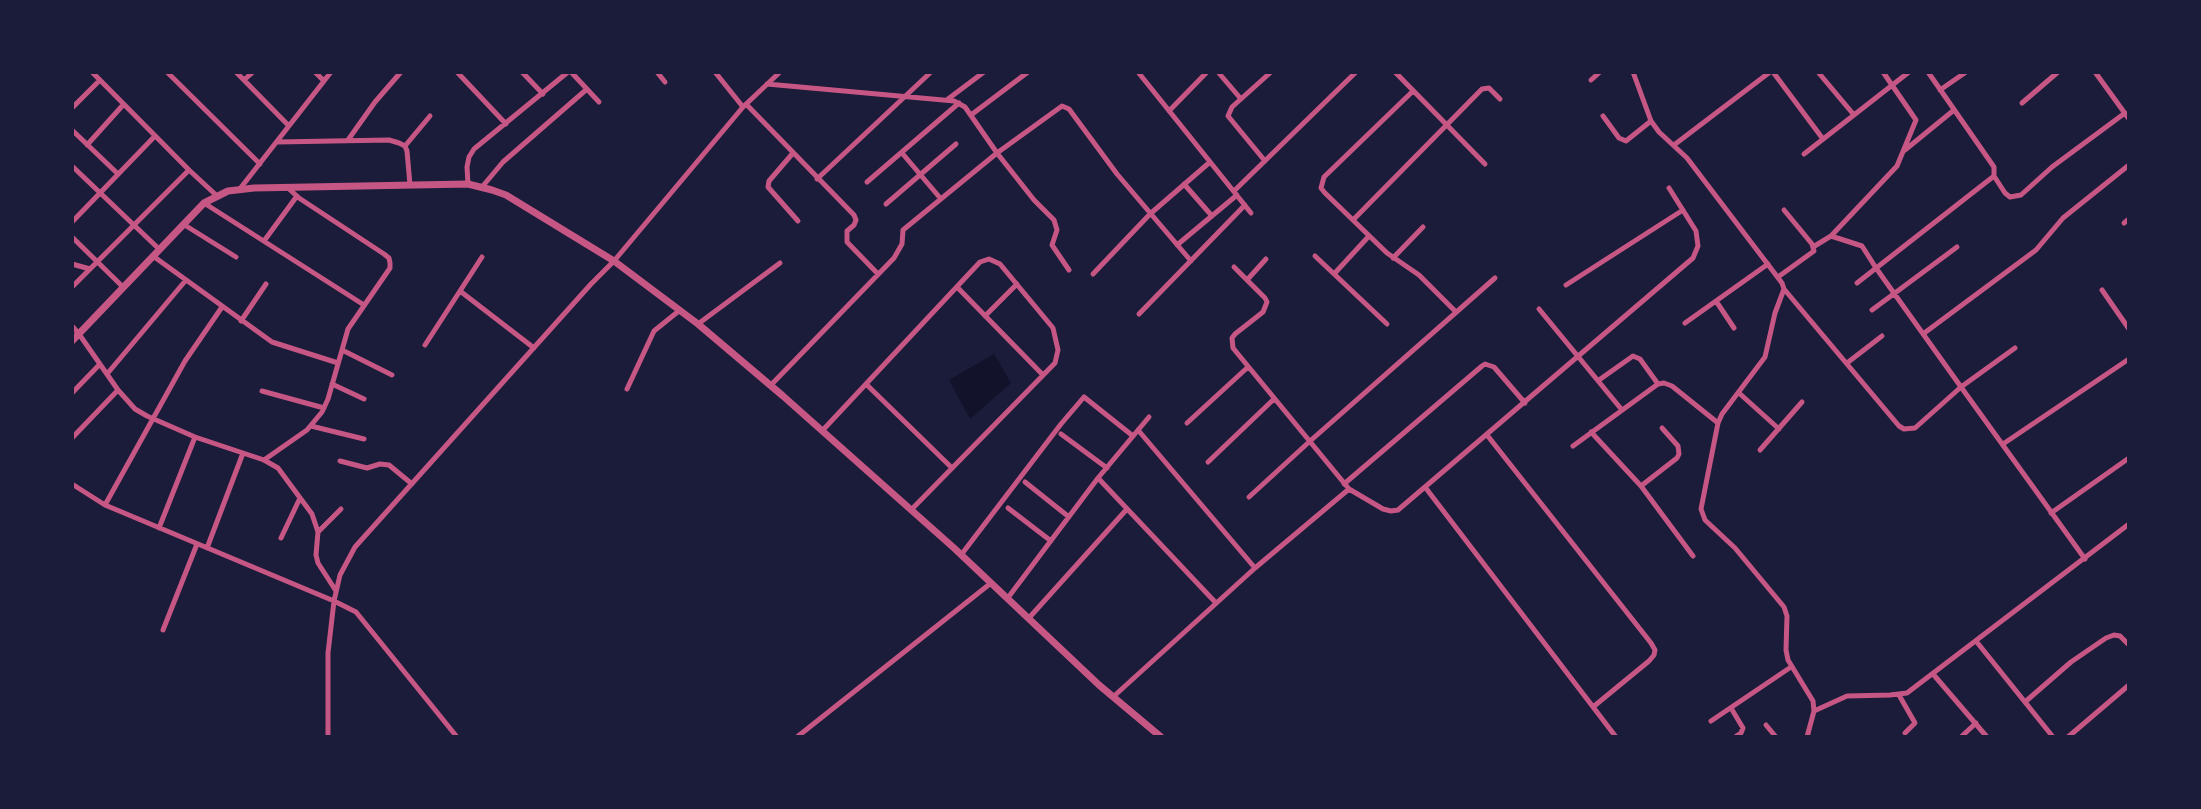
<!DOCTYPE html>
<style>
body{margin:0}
#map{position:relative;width:2201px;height:809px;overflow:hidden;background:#1b1b3a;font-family:Helvetica,sans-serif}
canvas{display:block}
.frame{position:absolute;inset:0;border:74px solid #1b1b3a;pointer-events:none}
</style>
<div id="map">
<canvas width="2201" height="809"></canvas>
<div class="frame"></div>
</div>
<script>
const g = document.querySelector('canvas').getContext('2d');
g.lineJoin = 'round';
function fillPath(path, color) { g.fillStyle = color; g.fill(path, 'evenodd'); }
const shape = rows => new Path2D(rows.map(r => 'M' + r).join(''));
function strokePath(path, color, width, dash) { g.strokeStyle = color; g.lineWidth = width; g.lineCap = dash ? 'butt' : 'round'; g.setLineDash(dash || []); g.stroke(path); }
fillPath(shape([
 [994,354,1011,383,970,419,949,380]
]), '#12122b');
strokePath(shape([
 [92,72,189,170],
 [167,72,260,164],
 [236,72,289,126],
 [315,72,324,81],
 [457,72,506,124],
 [522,72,543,94],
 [571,72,599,102],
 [657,72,665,82],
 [715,72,743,107],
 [1138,72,1251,213],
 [1218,72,1241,99],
 [1395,72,1485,164],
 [1633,72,1651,121,1659,132,1687,158,1782,283,1784,289,1775,313,1765,357,1722,414,1718,423,1701,509,1705,520,1735,548,1784,607,1787,616,1786,650,1788,660,1813,701,1814,711,1807,737],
 [1773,72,1823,139],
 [1818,72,1854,115],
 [2095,72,2129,119],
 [244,80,253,72],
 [1591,80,1600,72],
 [767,84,954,101,965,107,997,153,903,230,902,244,894,258,771,385],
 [1940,90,1966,72],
 [1413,91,1324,177,1321,188,1325,193,1387,253,1419,275,1456,312],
 [948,99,984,72],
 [2022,103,2058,72],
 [746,104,854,215,856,220,854,225,847,231,847,242,878,274],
 [72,108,99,81],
 [1169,111,1207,72],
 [971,115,1028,72],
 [1603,116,1619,138,1626,141,1651,121],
 [72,130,118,174],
 [348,140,375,102,401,72],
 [277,142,389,140,399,143,405,146,407,151,410,185],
 [87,145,123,105],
 [1674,145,1770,72],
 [405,146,430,116],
 [1905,150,1954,110],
 [793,153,769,181,768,187,798,221],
 [902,153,941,199],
 [1804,154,1909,72],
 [1265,161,1228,116,1232,107,1271,72],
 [72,166,159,249],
 [1994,176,2005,193,2010,197,2021,195,2052,167,2125,113],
 [817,179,931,72],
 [867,182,959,103],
 [468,184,467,167,469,157,474,149,568,72],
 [1184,184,1212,216],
 [482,187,503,162,587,89],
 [239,190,331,72],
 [1234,191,1356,72],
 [204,203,364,305],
 [886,204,956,144],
 [1353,220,1482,89,1489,88,1500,99],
 [72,222,155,136],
 [2124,223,2129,219],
 [183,224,236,257],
 [1831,236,1897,166,1916,120,1883,72],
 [72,237,123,287],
 [264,241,297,196],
 [1177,245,1237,195],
 [1813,247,1831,236,1862,246,1876,268,1961,387,2015,348],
 [153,256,272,342,338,363],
 [1315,256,1387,324],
 [1393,258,1423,227],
 [72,264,90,269],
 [1234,267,1265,298,1267,302,1263,312,1235,334,1232,338,1233,348,1349,489],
 [1069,270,1052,245,1057,230,1054,220,1034,200,997,153,1062,106,1069,109,1117,174,1191,261],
 [1093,274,1150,214,1210,162],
 [1334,274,1369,236],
 [1778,277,1814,251,1812,244,1784,210],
 [1247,280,1266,259],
 [1857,283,1994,176,1994,167,1928,72],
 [1566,285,1683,210],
 [72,287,189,170,216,195],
 [957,287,1043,375],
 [1784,289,1899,426,1904,429,1915,428,1961,387,2085,559],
 [2102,290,2129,329],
 [460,291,534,348],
 [1716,301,1734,328],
 [1539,309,1622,410],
 [1872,310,1957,247],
 [1139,314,1245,205],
 [985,316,1017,284],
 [241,321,266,284],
 [1685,323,1768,264],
 [698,324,780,263],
 [72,326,79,334,118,390,135,409,147,416,195,437,264,460,278,468,312,514,318,532,316,555,318,563,336,591],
 [1923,334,2036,250,2063,218,2129,165],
 [425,345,482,257],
 [342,350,392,375],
 [1847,363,1882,336],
 [107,374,186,280],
 [1599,380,1633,356,1640,359,1658,384],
 [332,384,364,399],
 [866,384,952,468],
 [627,389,654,331,680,310],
 [262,391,324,408],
 [72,393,100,364],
 [1739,393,1779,429],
 [1187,423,1248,367],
 [311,426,364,439],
 [1138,430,1255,568],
 [822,431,980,262,989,259,1000,264,1053,328,1058,350,1055,363,911,510],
 [1591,432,1641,486,1677,458,1679,454,1678,446,1662,428],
 [1061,434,1107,468],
 [1487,435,1651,643,1655,650,1654,655,1649,661,1593,707],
 [72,438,118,390],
 [2003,444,2129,359],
 [1573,446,1658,384,1664,383,1672,386,1718,423],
 [1760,450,1802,402],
 [264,460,307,430,322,412,328,399,348,329,390,268,390,263,389,258,384,254,299,198,288,188],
 [340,461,367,468,380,464,389,465,412,484],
 [1208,462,1274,399],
 [1098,478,1149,417],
 [1025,482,1069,517],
 [72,484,105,505,334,601,356,612,457,737],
 [1344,484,1482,366,1485,364,1494,367,1525,403],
 [1641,486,1693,556],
 [1425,487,1616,737],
 [1249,497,1309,442,1495,278],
 [105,505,185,361,222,307],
 [1008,508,1051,541],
 [2051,513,2129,458],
 [159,528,195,437],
 [318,532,341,509],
 [281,538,300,498],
 [207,548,243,453],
 [961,555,1061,424,1084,397,1133,436],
 [1007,599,1098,478,1216,603],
 [1028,619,1127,509],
 [163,630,197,544],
 [1976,641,2053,737],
 [1933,674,1987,737],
 [1899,695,1915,723,1905,733],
 [1113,697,1255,568,1349,489,1383,509,1391,511,1398,510,1693,258,1698,246,1696,231,1669,188],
 [2025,702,2071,662,2106,638,2114,635,2120,636,2129,645],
 [1731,708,1743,728,1741,733,1735,737],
 [1814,711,1847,696,1890,695,1907,693,2129,524],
 [1711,721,1791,667],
 [1766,725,1776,737],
 [328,737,328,653,334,601,340,575,355,547,591,284,614,261,743,107,780,72],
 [797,737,991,583],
 [1961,737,1976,723],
 [2068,737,2129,685]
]), '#c65784', 5);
strokePath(shape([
 [72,341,204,203,228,191,254,188,468,184,492,190,506,195,614,261,698,324,783,396,954,548,1099,685,1161,737]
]), '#c65784', 7);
</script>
